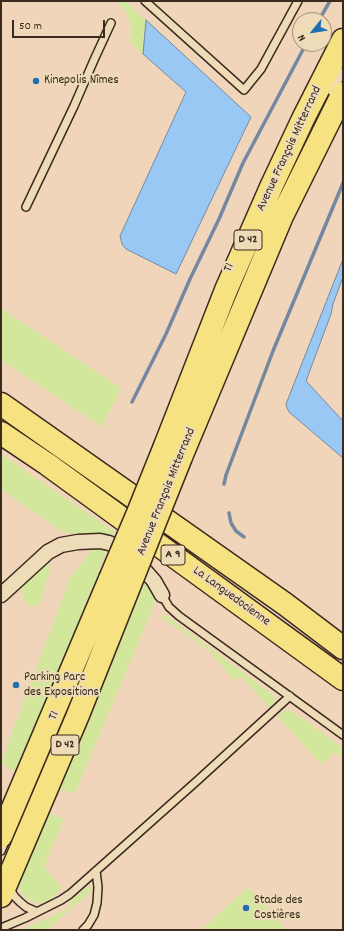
<!DOCTYPE html>
<meta charset="utf-8">
<style>
body{margin:0}
#map{position:relative;width:344px;height:931px;overflow:hidden;background:#f1d5bb;font-family:Dekko,sans-serif}
canvas{display:block}
.frame{position:absolute;inset:0;border:2px solid #3b2a1e;pointer-events:none}
.north{position:absolute;left:292px;top:12px;width:40px;height:40px;box-sizing:border-box;background:#eedbb8;border:1px solid #a6947a;border-radius:50%;rotate:240deg;font-size:11px;font-weight:700;line-height:16px;text-align:center;color:#3b2a1e}
.north::after{content:'';display:block;margin:auto;width:14px;height:18px;background:#1f6fb2;clip-path:polygon(50% 0,100% 100%,50% 72%,0 100%)}
.scale{position:absolute;left:12px;top:20px;width:93px;height:18px;box-sizing:border-box;border:2px solid #3b2a1e;border-top:0;padding-left:5px;font-size:12px;line-height:14px;white-space:nowrap;color:#3b2a1e;-webkit-text-stroke:3px #eedbb8;paint-order:stroke}
</style>
<div id="map">
<canvas width="344" height="931"></canvas>
<div class="frame"></div>
<div class="north">N</div>
<div class="scale">50 m</div>
</div>
<script>
const g = document.querySelector('canvas').getContext('2d');
g.lineJoin = 'round';
function fillPath(path, color) { g.fillStyle = color; g.fill(path, 'evenodd'); }
const shape = rows => new Path2D(rows.map(r => 'M' + r).join(''));
function strokePath(path, color, width, dash) { g.strokeStyle = color; g.lineWidth = width; g.lineCap = dash ? 'butt' : 'round'; g.setLineDash(dash || []); g.stroke(path); }
function write(font, color, halo, rows, align = 'center') {
  g.font = font + ' Dekko,sans-serif'; g.lineWidth = 4; g.setLineDash([]); g.textBaseline = 'middle'; g.strokeStyle = halo; g.fillStyle = color; for (const [text, x, y, turn = 0] of rows) {
    g.save(); g.translate(x, y); g.rotate((+turn || 0) * Math.PI / 180); g.textAlign = isNaN(turn) ? turn : align; if (halo) g.strokeText(text, 0, 0); g.fillText(text, 0, 0); g.restore();
  }
}
fillPath(shape([
 [116,1,125,1,146,20,143,54,129,42,132,33,126,10],
 [1,308,121,388,102,427,1,360],
 [1,454,115,532,112,538,83,537,74,535,65,532,60,530,1,489],
 [99,548,107,551,98,571,100,573,19,773,1,763,70,578,86,557,91,551,95,549],
 [46,563,49,563,50,566,50,569,40,603,36,606,30,606,25,602,19,586],
 [141,579,156,597,152,610,75,793,58,789],
 [164,614,273,695,275,698,273,706,270,708,241,676,234,680,208,650,161,617,162,615],
 [288,710,293,712,343,748,343,760,335,752,321,764,277,716,284,711],
 [43,810,64,819,44,867,62,888,52,898,44,903,37,903,29,900,24,896,15,883],
 [88,886,92,886,91,890,89,893,47,930,21,930,63,911,71,906,69,902],
 [248,887,287,930,201,930]
]), '#d2e79c');
const water = shape([
 [146,20,251,117,176,274,126,249,122,244,120,236,186,92,143,54,146,20],
 [343,259,343,277,333,304,331,314,306,381,343,421,343,458,289,412,287,408,286,404,343,259]
]);
fillPath(water, '#9ac8f5');
strokePath(water, '#74899f', 1);
strokePath(shape([
 [319,20,330,1],
 [132,402,166,334,190,279,219,219,243,163,306,44],
 [224,484,226,475,273,351,343,183],
 [229,513,231,523,236,531,244,537]
]), '#74899f', 3.5);
const lane = shape([
 [145,1,244,90,261,69,298,1],
 [332,92,343,71],
 [26,207,74,106,94,60,111,23],
 [162,595,169,607,179,616,343,735],
 [1,851,6,839],
 [37,912,61,900,70,894,198,780,290,696],
 [1,928,25,918,37,912,26,907,20,902,15,897,9,888],
 [83,930,88,925,94,915,97,903,98,887,96,871]
]);
const street = shape([
 [1,595,48,552,61,545,78,542,100,541,109,543,119,548,130,556,147,573,154,581,162,595]
]);
const primary = shape([
 [165,446,226,290,272,185,303,119,343,40],
 [181,457,282,216,343,93],
 [1,836,110,579],
 [1,896,78,715,127,592]
]);
const highway = shape([
 [1,404,285,604,343,648],
 [1,433,47,464,343,679]
]);
strokePath(lane, '#3b2a1e', 10);
strokePath(street, '#3b2a1e', 17);
strokePath(primary, '#3b2a1e', 25);
strokePath(highway, '#3b2a1e', 25);
strokePath(lane, '#eedbb8', 7);
strokePath(street, '#eedbb8', 14);
strokePath(primary, '#f7e281', 22);
strokePath(highway, '#f7e281', 22);
const primaryBridge = shape([
 [110,579,138,513,165,446],
 [127,592,181,457]
]);
strokePath(primaryBridge, '#3b2a1e', 25, []);
strokePath(primaryBridge, '#f7e281', 22);
for (const [x, y, r, color] of [
 [36,81,4,"#1f6fb2"],
 [16,685,4,"#1f6fb2"],
 [246,908,4,"#1f6fb2"]
]) { const dot = new Path2D(); dot.arc(x, y, r, 0, 2 * Math.PI); g.fillStyle = color; g.fill(dot); strokePath(dot, '#eedbb8', 1.5); }
for (const [x, y, w] of [
 [248,240,28],
 [173,555,24],
 [65,745,28]
]) { const box = new Path2D(); box.roundRect(x - w / 2, y - 10, w, 20, 3); g.fillStyle = '#eedbb8'; g.fill(box); strokePath(box, '#3b2a1e', 1); }
write('bold 12px', '#3b2a1e', null, [
 ["D 42",248,240],
 ["A 9",173,555],
 ["D 42",65,745]
]);
write('13px', '#3b2a1e', '#eedbb8', [
 ["Kinepolis Nîmes",44,81],
 ["Parking Parc",24,678],
 ["des Expositions",24,693],
 ["Stade des",254,901],
 ["Costières",254,916]
], 'left');
write('13px', '#3b2a1e', '#eedbb8', [
 ["Avenue François Mitterrand",290,149,-65],
 ["T1",230,268,-67],
 ["Avenue François Mitterrand",167,492,-68],
 ["La Languedocienne",231,597,36],
 ["T1",55,716,-67]
]);
</script>
